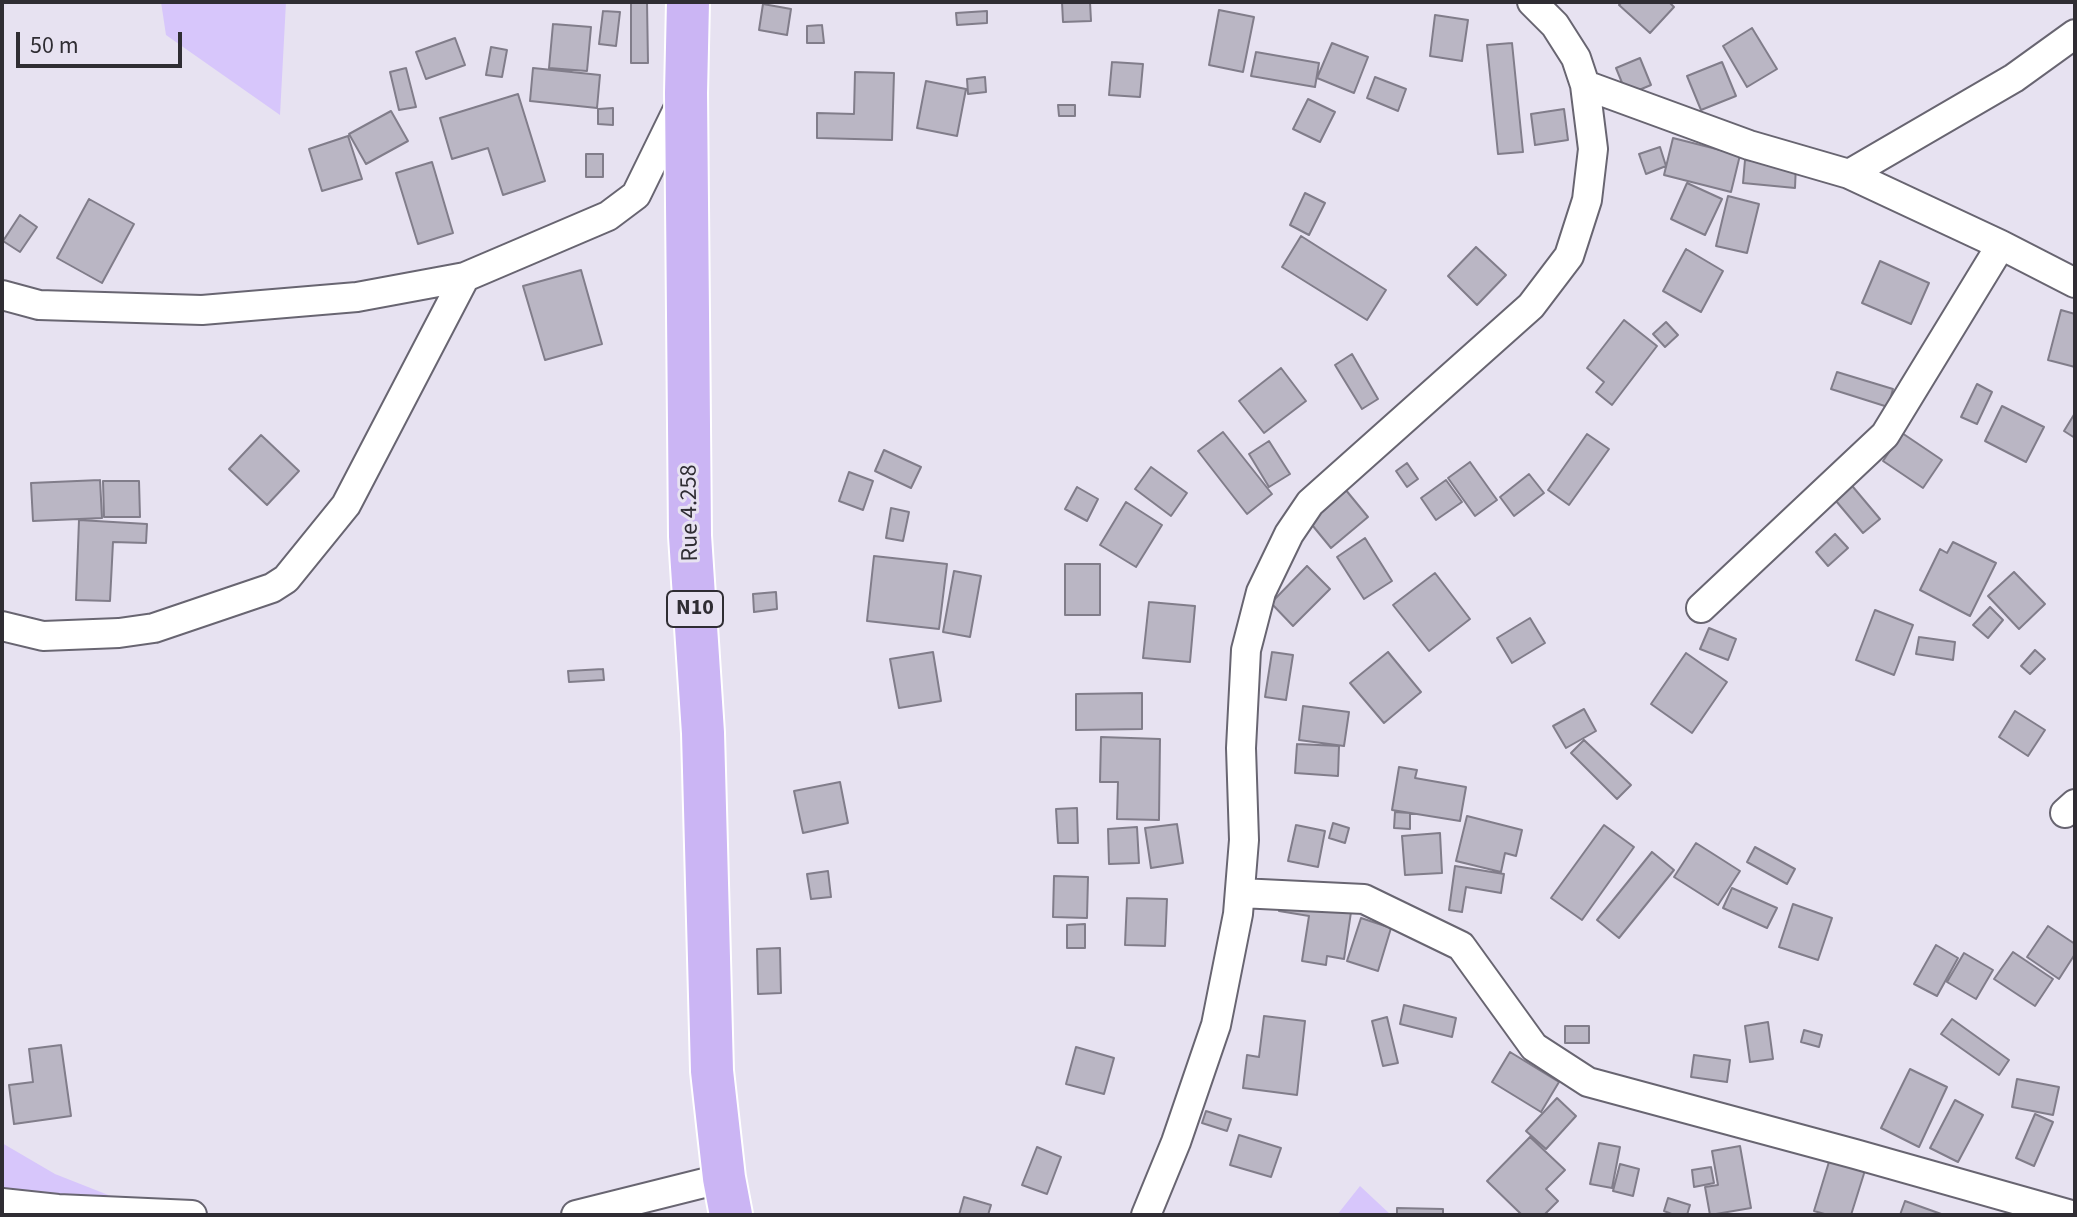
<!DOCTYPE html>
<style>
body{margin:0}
#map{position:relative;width:2077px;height:1217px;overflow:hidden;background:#e7e2f1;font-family:"Source Sans 3",sans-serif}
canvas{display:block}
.frame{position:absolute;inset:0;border:4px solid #2f2d33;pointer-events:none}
.scale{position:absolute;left:16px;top:32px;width:166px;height:36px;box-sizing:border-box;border:4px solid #2f2d33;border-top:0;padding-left:10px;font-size:24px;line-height:28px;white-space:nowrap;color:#2f2d33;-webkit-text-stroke:6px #e7e2f1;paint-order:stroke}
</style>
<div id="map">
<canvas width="2077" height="1217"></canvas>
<div class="frame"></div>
<div class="scale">50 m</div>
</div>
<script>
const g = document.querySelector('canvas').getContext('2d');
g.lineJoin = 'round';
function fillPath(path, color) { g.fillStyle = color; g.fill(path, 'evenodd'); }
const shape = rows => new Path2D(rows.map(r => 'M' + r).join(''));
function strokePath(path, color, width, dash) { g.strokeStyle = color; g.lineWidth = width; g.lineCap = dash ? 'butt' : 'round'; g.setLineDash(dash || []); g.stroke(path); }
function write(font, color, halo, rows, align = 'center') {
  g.font = font + ' "Source Sans 3",sans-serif'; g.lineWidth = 6; g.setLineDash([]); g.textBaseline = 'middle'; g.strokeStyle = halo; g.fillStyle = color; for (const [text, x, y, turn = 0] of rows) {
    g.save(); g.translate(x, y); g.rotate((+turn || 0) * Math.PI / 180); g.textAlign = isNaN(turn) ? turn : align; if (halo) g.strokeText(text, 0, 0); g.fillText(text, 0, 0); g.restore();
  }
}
fillPath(shape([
 [161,2,286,2,280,115,166,35],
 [2,1143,55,1174,159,1215,2,1215],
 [1360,1186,1391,1215,1337,1215]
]), '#d7c6fb');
const building = shape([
 [631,2,647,2,648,63,631,63,631,2],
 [1062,2,1090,2,1091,21,1063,22,1062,2],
 [1622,2,1669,2,1674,7,1650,33,1619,5,1622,2],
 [763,4,791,9,787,35,759,30,763,4],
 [1219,10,1254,17,1243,72,1209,65,1219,10],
 [603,11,620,12,616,46,599,44,603,11],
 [987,11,987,23,957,25,956,13,987,11],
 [1435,15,1468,20,1462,61,1430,56,1435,15],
 [553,24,591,27,587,71,549,68,553,24],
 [822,25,824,43,807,43,807,26,822,25],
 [1752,28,1777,69,1747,87,1723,46,1752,28],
 [455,38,465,65,426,79,416,52,455,38],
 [1332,43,1368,57,1354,93,1317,78,1332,43],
 [1512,43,1523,152,1498,154,1487,45,1512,43],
 [491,47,507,50,502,77,486,75,491,47],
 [1256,52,1319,63,1315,87,1251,76,1256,52],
 [1640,58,1651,85,1627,95,1616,68,1640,58],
 [1112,62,1143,64,1140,97,1109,95,1112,62],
 [1722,62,1736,96,1701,110,1687,76,1722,62],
 [406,68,416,107,399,110,390,72,406,68],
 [533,68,600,75,597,108,530,101,533,68],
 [855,72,894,73,892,140,817,138,817,113,854,114,855,72],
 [985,77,986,92,968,94,967,79,985,77],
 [1375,77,1406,89,1398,111,1367,98,1375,77],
 [926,81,966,89,957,136,917,128,926,81],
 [518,94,545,181,503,195,488,148,452,159,440,118,518,94],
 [1308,99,1335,112,1320,142,1293,129,1308,99],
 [1058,105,1075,105,1075,116,1059,116,1058,105],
 [613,108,613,125,598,124,598,109,613,108],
 [1564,109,1568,140,1535,145,1531,114,1564,109],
 [391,111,408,141,366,164,349,134,391,111],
 [348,136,362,179,322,191,309,149,348,136],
 [1673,138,1740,155,1731,192,1664,175,1673,138],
 [1660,147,1666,166,1646,174,1639,154,1660,147],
 [586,154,603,154,603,177,586,177,586,154],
 [1745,160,1796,164,1795,188,1743,183,1745,160],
 [432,162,453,233,418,244,396,173,432,162],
 [1687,183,1722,199,1705,235,1671,219,1687,183],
 [1305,193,1325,203,1309,235,1290,225,1305,193],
 [1728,196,1759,204,1747,253,1716,246,1728,196],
 [89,199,134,224,102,283,57,258,89,199],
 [20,215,37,227,20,252,3,241,20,215],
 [1301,236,1386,290,1367,320,1282,267,1301,236],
 [1476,247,1506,275,1477,305,1448,276,1476,247],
 [1686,249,1723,271,1701,312,1663,291,1686,249],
 [1880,261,1929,283,1911,324,1862,303,1880,261],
 [581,270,602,344,545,360,523,286,581,270],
 [2061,310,2075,314,2075,367,2048,360,2061,310],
 [1624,320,1657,346,1612,405,1596,392,1604,382,1587,368,1624,320],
 [1666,322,1678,335,1665,347,1653,334,1666,322],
 [1352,354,1378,399,1362,409,1335,365,1352,354],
 [1281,368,1306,401,1264,433,1239,401,1281,368],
 [1837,372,1893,389,1888,407,1831,389,1837,372],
 [1977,384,1992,392,1977,424,1961,417,1977,384],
 [2002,406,2044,427,2026,462,1985,441,2002,406],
 [2075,413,2075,438,2064,431,2075,413],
 [1223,432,1272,494,1247,514,1198,451,1223,432],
 [1902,433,1942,460,1923,488,1883,461,1902,433],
 [1587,434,1609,449,1569,505,1548,490,1587,434],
 [261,435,299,471,267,505,229,469,261,435],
 [1269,441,1290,474,1269,487,1249,454,1269,441],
 [884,450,921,467,911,488,875,471,884,450],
 [1470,462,1497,500,1475,516,1448,478,1470,462],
 [1407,463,1418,479,1407,487,1396,471,1407,463],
 [1151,467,1187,493,1171,516,1135,489,1151,467],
 [849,472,873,481,863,510,839,501,849,472],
 [1529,474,1544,493,1514,516,1500,497,1529,474],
 [100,480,102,518,33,521,31,483,100,480],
 [1446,480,1462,502,1436,520,1421,498,1446,480],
 [103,481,139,481,140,517,104,517,103,481],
 [1848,481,1880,519,1863,533,1831,495,1848,481],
 [1077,487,1098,499,1087,521,1065,509,1077,487],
 [1345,489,1368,517,1331,548,1308,520,1345,489],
 [1126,502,1162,525,1136,567,1100,545,1126,502],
 [891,508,909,512,903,541,886,538,891,508],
 [79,520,147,524,146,543,113,542,110,601,76,600,79,520],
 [1835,534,1848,548,1828,566,1816,552,1835,534],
 [1365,538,1392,581,1364,599,1337,557,1365,538],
 [1953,542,1996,563,1970,616,1920,590,1940,549,1947,553,1953,542],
 [874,556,947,564,939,629,867,621,874,556],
 [1065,564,1100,564,1100,615,1065,615,1065,564],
 [1307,566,1330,589,1293,626,1271,603,1307,566],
 [954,571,981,576,970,637,943,632,954,571],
 [2014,572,2045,604,2019,629,1988,596,2014,572],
 [1435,573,1470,619,1429,651,1393,605,1435,573],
 [776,592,777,609,754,612,753,594,776,592],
 [1149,602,1195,606,1190,662,1143,658,1149,602],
 [1990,607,2003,620,1988,638,1973,625,1990,607],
 [1875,610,1913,625,1894,675,1856,660,1875,610],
 [1530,618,1545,643,1512,663,1497,638,1530,618],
 [1709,628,1736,639,1728,660,1700,649,1709,628],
 [1919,637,1955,642,1953,660,1916,654,1919,637],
 [2035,650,2045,659,2030,674,2021,666,2035,650],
 [933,652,941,701,899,708,890,659,933,652],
 [1272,652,1293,655,1286,700,1265,697,1272,652],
 [1388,652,1421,692,1384,723,1350,683,1388,652],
 [1686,653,1727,682,1692,733,1651,704,1686,653],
 [603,669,604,680,569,682,568,671,603,669],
 [1142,693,1142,729,1076,730,1076,694,1142,693],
 [1303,706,1349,712,1344,746,1299,740,1303,706],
 [1584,709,1596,731,1566,748,1553,726,1584,709],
 [2015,711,2045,730,2028,756,1999,737,2015,711],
 [1101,737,1160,739,1159,820,1117,819,1118,782,1100,782,1101,737],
 [1584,740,1631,785,1617,799,1571,753,1584,740],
 [1297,744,1339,746,1338,776,1295,773,1297,744],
 [1399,767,1417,770,1415,778,1466,787,1460,821,1392,810,1399,767],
 [840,782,848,823,803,833,794,791,840,782],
 [1077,808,1078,843,1058,843,1056,809,1077,808],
 [1395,812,1410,813,1410,829,1394,828,1395,812],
 [1467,816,1522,830,1516,856,1505,853,1501,872,1456,861,1467,816],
 [1333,823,1349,828,1345,843,1329,838,1333,823],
 [1177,824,1183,863,1151,868,1145,828,1177,824],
 [1296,825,1325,831,1318,867,1288,861,1296,825],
 [1604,825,1634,847,1582,920,1551,898,1604,825],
 [1137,827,1139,863,1109,864,1108,829,1137,827],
 [1440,833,1442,873,1405,875,1402,836,1440,833],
 [1696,843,1740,871,1718,905,1674,877,1696,843],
 [1755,847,1795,869,1787,884,1747,862,1755,847],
 [1652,852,1674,870,1619,938,1597,920,1652,852],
 [1455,866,1504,874,1501,893,1466,887,1462,912,1449,910,1455,866],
 [828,871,831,897,811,899,807,874,828,871],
 [1054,876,1088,877,1087,918,1053,917,1054,876],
 [1732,888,1777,908,1767,928,1723,908,1732,888],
 [1127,898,1167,899,1165,946,1125,945,1127,898],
 [1280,901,1351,912,1344,959,1327,956,1326,965,1302,961,1309,916,1279,911,1280,901],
 [1793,904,1832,918,1818,960,1779,947,1793,904],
 [1361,918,1391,928,1378,971,1347,961,1361,918],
 [1085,924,1085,948,1067,948,1067,925,1085,924],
 [2048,926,2075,944,2075,954,2059,979,2027,957,2048,926],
 [1936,945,1958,958,1937,996,1914,984,1936,945],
 [780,948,781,993,758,994,757,949,780,948],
 [2013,952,2053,979,2035,1006,1994,979,2013,952],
 [1964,953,1993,970,1976,999,1947,982,1964,953],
 [1404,1005,1456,1018,1452,1037,1400,1024,1404,1005],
 [1264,1016,1305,1021,1297,1095,1243,1088,1247,1055,1259,1057,1264,1016],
 [1387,1017,1398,1063,1383,1066,1372,1021,1387,1017],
 [1952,1019,2009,1060,1999,1075,1941,1034,1952,1019],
 [1768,1022,1773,1059,1750,1062,1745,1026,1768,1022],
 [1565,1026,1589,1026,1589,1043,1565,1043,1565,1026],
 [1804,1030,1822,1035,1819,1047,1801,1042,1804,1030],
 [61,1045,71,1116,14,1124,9,1085,33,1082,29,1049,61,1045],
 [1076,1047,1114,1058,1104,1094,1066,1084,1076,1047],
 [1510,1052,1559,1082,1541,1112,1492,1082,1510,1052],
 [1694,1055,1730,1060,1727,1082,1691,1077,1694,1055],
 [1910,1069,1947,1087,1919,1147,1881,1128,1910,1069],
 [2017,1079,2059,1087,2053,1115,2012,1107,2017,1079],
 [1557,1098,1576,1116,1546,1149,1526,1131,1557,1098],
 [1955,1100,1983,1115,1958,1162,1930,1148,1955,1100],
 [1206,1111,1231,1119,1227,1131,1202,1123,1206,1111],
 [2035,1114,2053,1122,2034,1166,2016,1158,2035,1114],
 [1239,1135,1281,1148,1271,1177,1230,1165,1239,1135],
 [1530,1137,1565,1170,1546,1189,1558,1201,1544,1215,1522,1215,1487,1181,1530,1137],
 [1599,1143,1620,1147,1612,1188,1590,1184,1599,1143],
 [1740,1146,1751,1208,1710,1215,1705,1187,1718,1185,1712,1151,1740,1146],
 [1037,1147,1061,1157,1047,1194,1022,1185,1037,1147],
 [1832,1152,1867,1164,1851,1215,1828,1215,1814,1211,1832,1152],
 [1620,1164,1639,1169,1633,1196,1613,1191,1620,1164],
 [1711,1167,1714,1183,1694,1187,1692,1170,1711,1167],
 [964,1197,991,1205,988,1215,959,1215,964,1197],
 [1668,1198,1690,1205,1687,1215,1674,1215,1664,1211,1668,1198],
 [1905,1201,1944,1215,1900,1215,1905,1201],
 [1397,1208,1443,1209,1443,1215,1397,1215,1397,1208]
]);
fillPath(building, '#bab6c4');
strokePath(building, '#817d8a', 2);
const minor = shape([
 [1585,85,1749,145,1849,174,2001,245,2075,283],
 [1849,174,2014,78,2075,34],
 [2,295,39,305,202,310,357,297,465,277,608,216,636,195,682,101],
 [1701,608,1885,435,2001,245],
 [2,626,43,636,119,633,154,628,272,588,286,579,346,505,465,277],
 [2065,813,2075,804],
 [1240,893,1364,899,1461,946,1534,1047,1588,1082,1855,1154,2071,1215],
 [2,1203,58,1209,192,1215],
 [576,1215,724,1178],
 [1146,1215,1176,1142,1216,1025,1238,914,1244,840,1241,748,1246,650,1261,592,1289,534,1310,503,1531,306,1569,256,1587,200,1593,149,1585,85,1576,58,1555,25,1532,2]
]);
const highway = shape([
 [688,2,686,93,690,536,703,733,712,1071,724,1178,731,1215]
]);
strokePath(minor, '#686571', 32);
strokePath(highway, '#fff', 46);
strokePath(minor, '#fff', 28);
strokePath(highway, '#cbb5f4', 42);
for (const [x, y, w] of [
 [695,609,56]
]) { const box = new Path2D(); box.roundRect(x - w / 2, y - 18, w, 36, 6); g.fillStyle = '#e7e2f1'; g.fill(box); strokePath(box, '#2f2d33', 2); }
write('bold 22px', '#2f2d33', null, [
 ["N10",695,609]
]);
write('24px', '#2f2d33', '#e7e2f1', [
 ["Rue 4.258",691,513,-91]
]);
</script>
